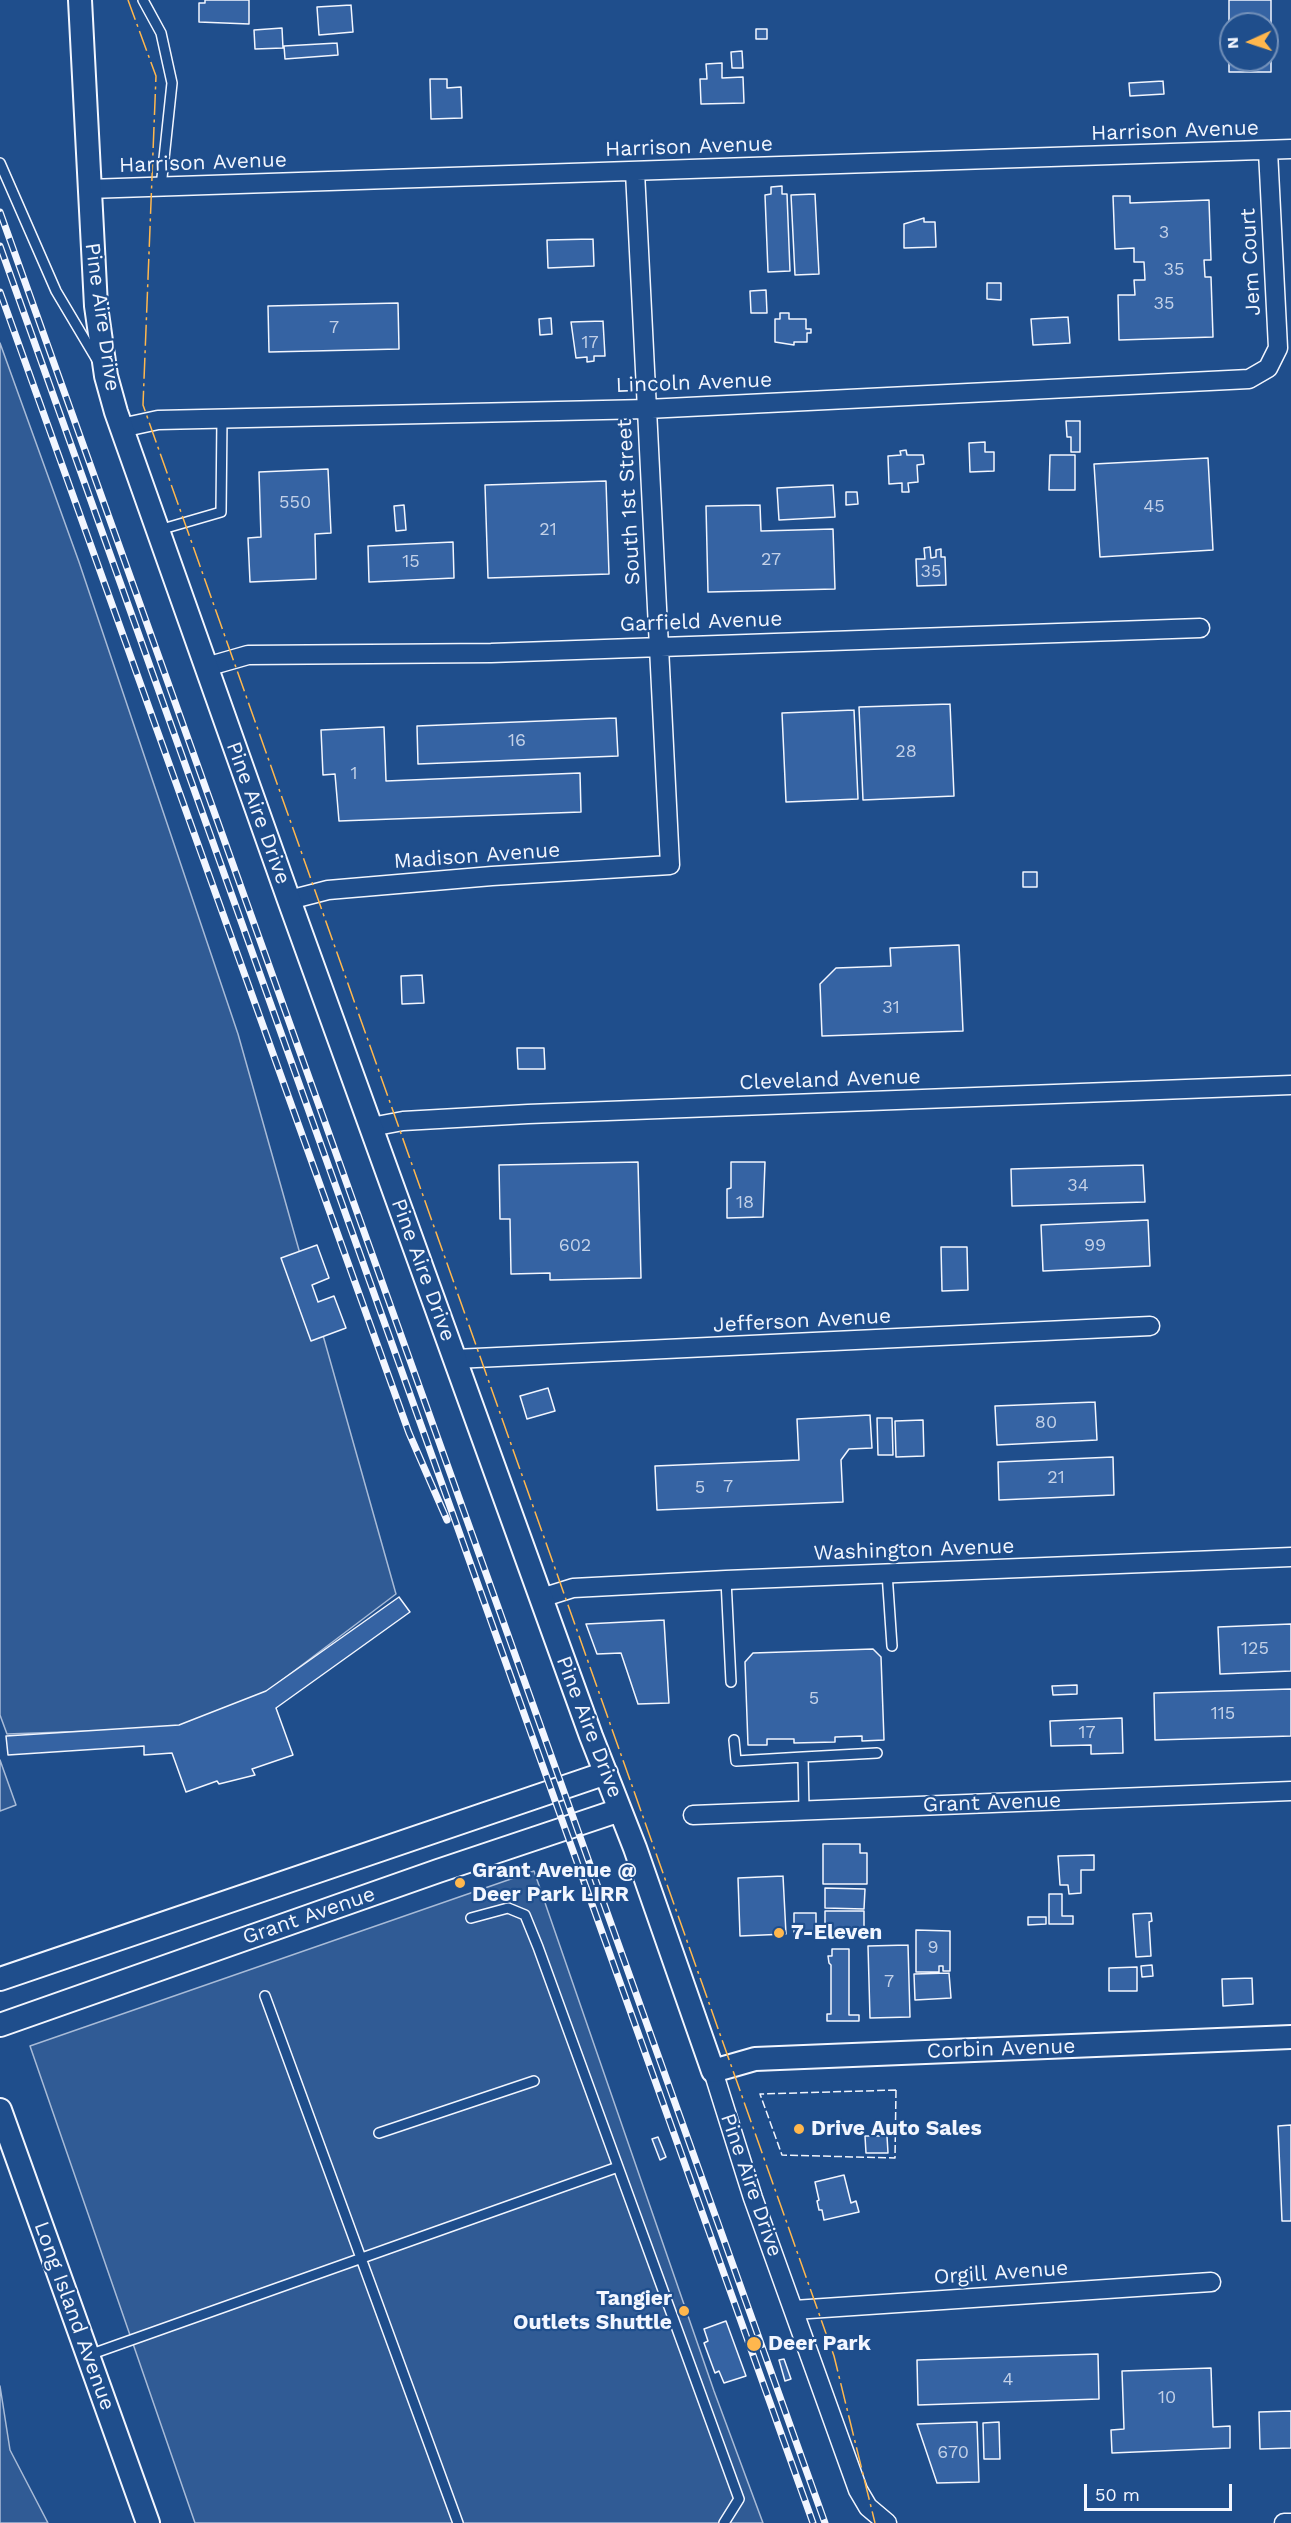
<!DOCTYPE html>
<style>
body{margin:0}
#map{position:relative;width:1291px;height:2523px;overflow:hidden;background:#1f4e8c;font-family:"Work Sans",sans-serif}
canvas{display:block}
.north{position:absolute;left:1219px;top:12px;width:60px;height:60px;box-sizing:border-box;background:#1f4e8c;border:2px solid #7391ba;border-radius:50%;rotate:267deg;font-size:16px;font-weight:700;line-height:24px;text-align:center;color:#f2f6ff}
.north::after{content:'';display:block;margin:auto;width:21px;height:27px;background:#ffb74d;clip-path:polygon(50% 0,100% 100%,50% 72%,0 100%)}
.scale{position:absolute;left:1084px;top:2484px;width:148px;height:27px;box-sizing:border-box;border:3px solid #f2f6ff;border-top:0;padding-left:8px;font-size:18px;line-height:21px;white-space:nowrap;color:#f2f6ff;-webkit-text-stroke:4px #1f4e8c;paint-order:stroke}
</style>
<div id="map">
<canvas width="1291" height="2523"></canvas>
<div class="north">N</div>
<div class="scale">50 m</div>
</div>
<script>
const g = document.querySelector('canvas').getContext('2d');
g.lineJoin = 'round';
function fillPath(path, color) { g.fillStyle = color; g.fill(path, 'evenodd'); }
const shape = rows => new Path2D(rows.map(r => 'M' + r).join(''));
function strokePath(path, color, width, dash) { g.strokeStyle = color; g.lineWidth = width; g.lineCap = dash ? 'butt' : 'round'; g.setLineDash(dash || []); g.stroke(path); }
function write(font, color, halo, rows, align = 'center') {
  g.font = font + ' "Work Sans",sans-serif'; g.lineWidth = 4.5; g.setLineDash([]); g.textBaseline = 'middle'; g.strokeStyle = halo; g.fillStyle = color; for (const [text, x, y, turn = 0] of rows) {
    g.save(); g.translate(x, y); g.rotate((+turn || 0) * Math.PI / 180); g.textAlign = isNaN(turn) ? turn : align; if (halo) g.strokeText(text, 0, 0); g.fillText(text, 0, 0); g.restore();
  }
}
const built = shape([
 [0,343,79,562,238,1034,396,1594,257,1699,176,1728,7,1734,0,1715,0,343],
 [0,1760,16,1805,0,1811,0,1760],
 [534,1871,714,2391,763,2523,195,2523,30,2046,534,1871],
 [0,2386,10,2450,48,2523,0,2523,0,2386]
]);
fillPath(built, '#305b95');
strokePath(built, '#a8bbd7', 1.5);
const building = shape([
 [205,0,249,0,249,24,199,22,199,3,205,3,205,0],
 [1229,0,1271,0,1271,72,1229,72,1229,0],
 [1231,24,1267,24,1267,60,1231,60,1231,24],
 [351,5,353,32,319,35,317,7,351,5],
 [282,28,283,48,255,49,254,30,282,28],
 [756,29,767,29,767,39,756,39,756,29],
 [337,43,338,55,285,59,284,46,337,43],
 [742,51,743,68,732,68,731,52,742,51],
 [722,63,722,78,743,77,744,103,701,104,700,79,707,79,706,64,722,63],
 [430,79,447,79,447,88,461,87,462,118,431,119,430,79],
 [1163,81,1164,94,1130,96,1129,83,1163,81],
 [782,186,782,194,787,194,790,271,768,272,765,195,771,194,771,187,782,186],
 [815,194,819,274,795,275,791,195,815,194],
 [1113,196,1130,196,1130,203,1209,200,1211,260,1204,260,1205,277,1211,277,1213,337,1119,340,1118,295,1135,295,1134,280,1145,280,1144,262,1134,262,1134,248,1115,249,1113,196],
 [924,218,924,222,935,222,936,247,904,248,904,224,924,218],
 [593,239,594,266,548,268,547,240,593,239],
 [987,283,1001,283,1001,300,987,299,987,283],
 [766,290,767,313,751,313,750,291,766,290],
 [398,303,399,349,269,352,268,306,398,303],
 [780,313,789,313,789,319,806,319,806,329,811,329,811,333,807,333,807,342,794,342,794,345,775,342,775,319,780,319,780,313],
 [1068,317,1070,343,1033,345,1031,319,1068,317],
 [551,318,552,334,540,335,539,319,551,318],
 [603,321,605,356,594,356,594,361,587,362,587,357,576,358,571,322,603,321],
 [1066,421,1080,421,1080,452,1071,452,1071,437,1067,437,1066,421],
 [985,442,985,452,994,452,994,471,970,472,969,443,985,442],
 [906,450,907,455,923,455,924,464,917,465,918,482,908,483,909,492,902,492,902,483,889,484,888,456,901,455,900,451,906,450],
 [1050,455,1075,455,1075,490,1049,490,1050,455],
 [1208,458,1213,550,1100,557,1094,464,1208,458],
 [328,469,331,533,315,534,316,579,250,582,248,538,261,537,259,472,328,469],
 [606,481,609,574,488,578,485,485,606,481],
 [833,485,835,517,779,520,777,488,833,485],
 [846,492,857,492,858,504,846,505,846,492],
 [404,505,406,530,396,531,394,506,404,505],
 [760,505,761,531,833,529,835,589,708,592,706,506,760,505],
 [453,542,454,578,369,582,368,546,453,542],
 [930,547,931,558,936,557,936,550,941,549,941,557,945,557,946,585,917,586,916,559,925,559,924,548,930,547],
 [950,704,954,796,863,800,859,707,950,704],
 [854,710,858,799,786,802,782,713,854,710],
 [616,718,618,756,418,764,417,726,616,718],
 [384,727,386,781,580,773,581,812,339,821,335,774,323,775,321,730,384,727],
 [1023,872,1037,872,1037,887,1023,887,1023,872],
 [959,945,963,1031,822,1036,820,984,836,968,891,966,890,948,959,945],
 [422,975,424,1003,402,1004,401,976,422,975],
 [517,1048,544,1048,545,1069,518,1069,517,1048],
 [638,1162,641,1278,550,1280,550,1273,511,1274,510,1219,500,1219,499,1165,638,1162],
 [731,1162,765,1162,763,1217,727,1218,727,1189,731,1188,731,1162],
 [1143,1165,1145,1202,1012,1206,1011,1169,1143,1165],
 [1148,1220,1150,1266,1043,1271,1041,1225,1148,1220],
 [317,1245,329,1278,312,1285,318,1302,334,1296,346,1328,311,1341,281,1258,317,1245],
 [941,1247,967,1247,968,1290,942,1291,941,1247],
 [548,1388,555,1411,527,1419,520,1396,548,1388],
 [1095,1402,1097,1440,997,1445,995,1406,1095,1402],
 [870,1415,872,1448,849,1449,841,1460,843,1502,657,1510,655,1466,799,1460,797,1419,870,1415],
 [877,1418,892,1418,893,1455,878,1455,877,1418],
 [923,1420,924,1456,896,1457,895,1421,923,1420],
 [1113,1457,1114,1495,999,1500,998,1462,1113,1457],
 [399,1597,410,1612,276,1708,293,1755,252,1769,255,1775,219,1784,217,1781,186,1792,172,1753,144,1755,144,1746,8,1755,6,1736,179,1725,266,1691,399,1597],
 [664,1620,669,1703,638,1704,621,1653,597,1654,586,1624,664,1620],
 [1291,1624,1291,1671,1220,1674,1218,1627,1291,1624],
 [873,1649,881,1657,884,1740,862,1741,862,1736,835,1737,835,1742,794,1743,794,1739,767,1739,767,1745,748,1745,745,1662,753,1653,873,1649],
 [1077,1685,1077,1694,1053,1695,1052,1686,1077,1685],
 [1291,1689,1291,1736,1155,1740,1154,1693,1291,1689],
 [1122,1718,1123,1753,1091,1754,1091,1745,1051,1746,1050,1721,1122,1718],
 [823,1844,860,1844,860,1853,867,1853,867,1884,823,1884,823,1844],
 [1094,1855,1094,1870,1081,1870,1081,1893,1069,1894,1068,1885,1060,1885,1058,1856,1094,1855],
 [783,1876,786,1934,740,1936,738,1878,783,1876],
 [825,1888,865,1889,864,1909,825,1908,825,1888],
 [1049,1894,1062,1894,1062,1916,1073,1916,1073,1924,1049,1924,1049,1894],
 [825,1911,864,1911,864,1930,825,1930,825,1911],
 [794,1913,816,1913,816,1931,794,1932,794,1913],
 [1151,1913,1152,1921,1149,1922,1151,1956,1136,1957,1133,1914,1151,1913],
 [1028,1917,1046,1917,1046,1924,1028,1925,1028,1917],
 [916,1930,950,1931,950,1971,943,1971,943,1966,939,1966,939,1972,916,1972,916,1930],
 [908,1945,910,2017,870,2018,868,1946,908,1945],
 [832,1949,849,1949,849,2015,859,2015,859,2021,827,2021,827,2014,831,2014,831,1965,829,1963,828,1956,832,1956,832,1949],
 [1152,1965,1153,1976,1142,1977,1141,1966,1152,1965],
 [1137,1967,1137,1991,1109,1991,1109,1968,1137,1967],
 [949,1973,951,1998,915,2000,914,1974,949,1973],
 [1252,1978,1253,2004,1223,2006,1222,1979,1252,1978],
 [1291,2125,1291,2221,1282,2221,1278,2126,1291,2125],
 [865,2136,887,2136,888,2153,866,2153,865,2136],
 [658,2137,666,2157,660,2160,652,2139,658,2137],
 [844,2175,851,2203,856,2201,859,2212,824,2220,822,2210,819,2210,817,2201,819,2200,815,2182,844,2175],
 [726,2321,746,2376,724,2383,719,2371,715,2373,704,2343,708,2341,704,2329,726,2321],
 [1098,2354,1099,2399,918,2405,917,2360,1098,2354],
 [784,2359,791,2379,785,2381,779,2360,784,2359],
 [1211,2368,1213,2427,1230,2426,1230,2448,1112,2453,1111,2430,1124,2429,1122,2371,1211,2368],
 [1291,2411,1291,2448,1260,2449,1259,2412,1291,2411],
 [977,2422,979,2482,937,2483,917,2424,977,2422],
 [999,2422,1000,2459,984,2459,983,2423,999,2422]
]);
fillPath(building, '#3563a3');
strokePath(building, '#f2f6ff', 1.5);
const service = shape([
 [143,0,161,33,172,83,161,187],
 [0,163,56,291,97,360],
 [159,530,221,512,222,418],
 [887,1573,892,1646],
 [726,1580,731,1682],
 [734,1740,736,1761,803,1757,804,1810],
 [803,1757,877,1753],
 [471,1918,508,1908,525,1915,538,1947,739,2499,724,2523],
 [265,1996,458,2523],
 [379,2133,534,2081],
 [89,2355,618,2167]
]);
const minor = shape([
 [88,189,1291,149],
 [121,428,158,420,647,409,1249,379,1268,368,1278,348,1268,151],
 [206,667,248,655,491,653,1200,628],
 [289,900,328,890,492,876,670,865,635,172],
 [371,1127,403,1121,528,1114,1291,1085],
 [455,1359,1150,1326],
 [541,1598,573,1588,726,1580,1291,1557],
 [693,1815,1291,1791],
 [713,2071,753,2198,858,2490,868,2507,887,2523],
 [794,2310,1211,2282],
 [1284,2523,1291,2523]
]);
const tertiary = shape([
 [80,0,96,306,106,376,116,412,289,900,591,1736,635,1848,713,2071,755,2059,1291,2037],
 [0,1979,606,1773],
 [0,2025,438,1871,620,1810],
 [0,2110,148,2523]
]);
strokePath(service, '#f2f6ff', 12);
strokePath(minor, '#f2f6ff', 21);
strokePath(tertiary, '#f2f6ff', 26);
strokePath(service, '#1f4e8c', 9);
strokePath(minor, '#1f4e8c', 18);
strokePath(tertiary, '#1f4e8c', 22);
const rail = shape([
 [0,212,825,2523],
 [0,246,813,2523],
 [0,292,409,1433,447,1520]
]);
strokePath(rail, '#f2f6ff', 7);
strokePath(rail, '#1f4e8c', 4.5, [14]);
strokePath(shape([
 [896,2090,895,2158,782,2155,760,2094,896,2090]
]), '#f2f6ff', 1.5, [8, 3]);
strokePath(shape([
 [128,0,156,76,143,405,834,2356,875,2523]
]), '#ffb74d', 1.5, [21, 4.5, 3, 4.5]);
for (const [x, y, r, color] of [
 [460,1883,6,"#ffb74d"],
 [779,1933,6,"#ffb74d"],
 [799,2129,6,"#ffb74d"],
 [684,2311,6,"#ffb74d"],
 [754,2344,8,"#ffb74d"]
]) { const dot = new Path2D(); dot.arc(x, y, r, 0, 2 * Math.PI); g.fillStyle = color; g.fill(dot); strokePath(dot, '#1f4e8c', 2); }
write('18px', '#c3d1e8', null, [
 ["3",1164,233],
 ["35",1174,270],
 ["35",1164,304],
 ["7",334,328],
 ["17",590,343],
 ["550",295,503],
 ["45",1154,507],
 ["21",548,530],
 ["27",771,560],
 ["15",411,562],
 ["35",931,572],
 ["16",517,741],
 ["28",906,752],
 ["1",354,774],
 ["31",891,1008],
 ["34",1078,1186],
 ["18",745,1203],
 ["602",575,1246],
 ["99",1095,1246],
 ["80",1046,1423],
 ["21",1056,1478],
 ["7",728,1487],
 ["5",700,1488],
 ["125",1255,1649],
 ["5",814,1699],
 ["115",1223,1714],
 ["17",1087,1733],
 ["9",933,1948],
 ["7",889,1982],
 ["4",1008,2380],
 ["10",1167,2398],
 ["670",953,2453]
]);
write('21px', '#f2f6ff', '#1f4e8c', [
 ["Harrison Avenue",1175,131,-2],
 ["Harrison Avenue",689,147,-2],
 ["Harrison Avenue",203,163,-2],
 ["Jem Court",1251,262,-93],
 ["Pine Aire Drive",102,317,82],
 ["Lincoln Avenue",694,383,-2],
 ["South 1st Street",629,502,-93],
 ["Garfield Avenue",701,622,-2],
 ["Pine Aire Drive",258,813,70],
 ["Madison Avenue",477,856,-4],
 ["Cleveland Avenue",830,1080,-2],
 ["Pine Aire Drive",423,1270,70],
 ["Jefferson Avenue",802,1321,-3],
 ["Washington Avenue",914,1550,-2],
 ["Pine Aire Drive",589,1727,69],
 ["Grant Avenue",992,1803,-2],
 ["Grant Avenue",309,1916,-19],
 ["Corbin Avenue",1001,2049,-2],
 ["Pine Aire Drive",751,2185,71],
 ["Orgill Avenue",1001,2273,-4],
 ["Long Island Avenue",74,2316,70]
]);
write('bold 21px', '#f2f6ff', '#1f4e8c', [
 ["Grant Avenue @",472,1871],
 ["Deer Park LIRR",472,1895],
 ["7-Eleven",791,1933],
 ["Drive Auto Sales",811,2129],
 ["Tangier",672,2299,"right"],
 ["Outlets Shuttle",672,2323,"right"],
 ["Deer Park",768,2344]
], 'left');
</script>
